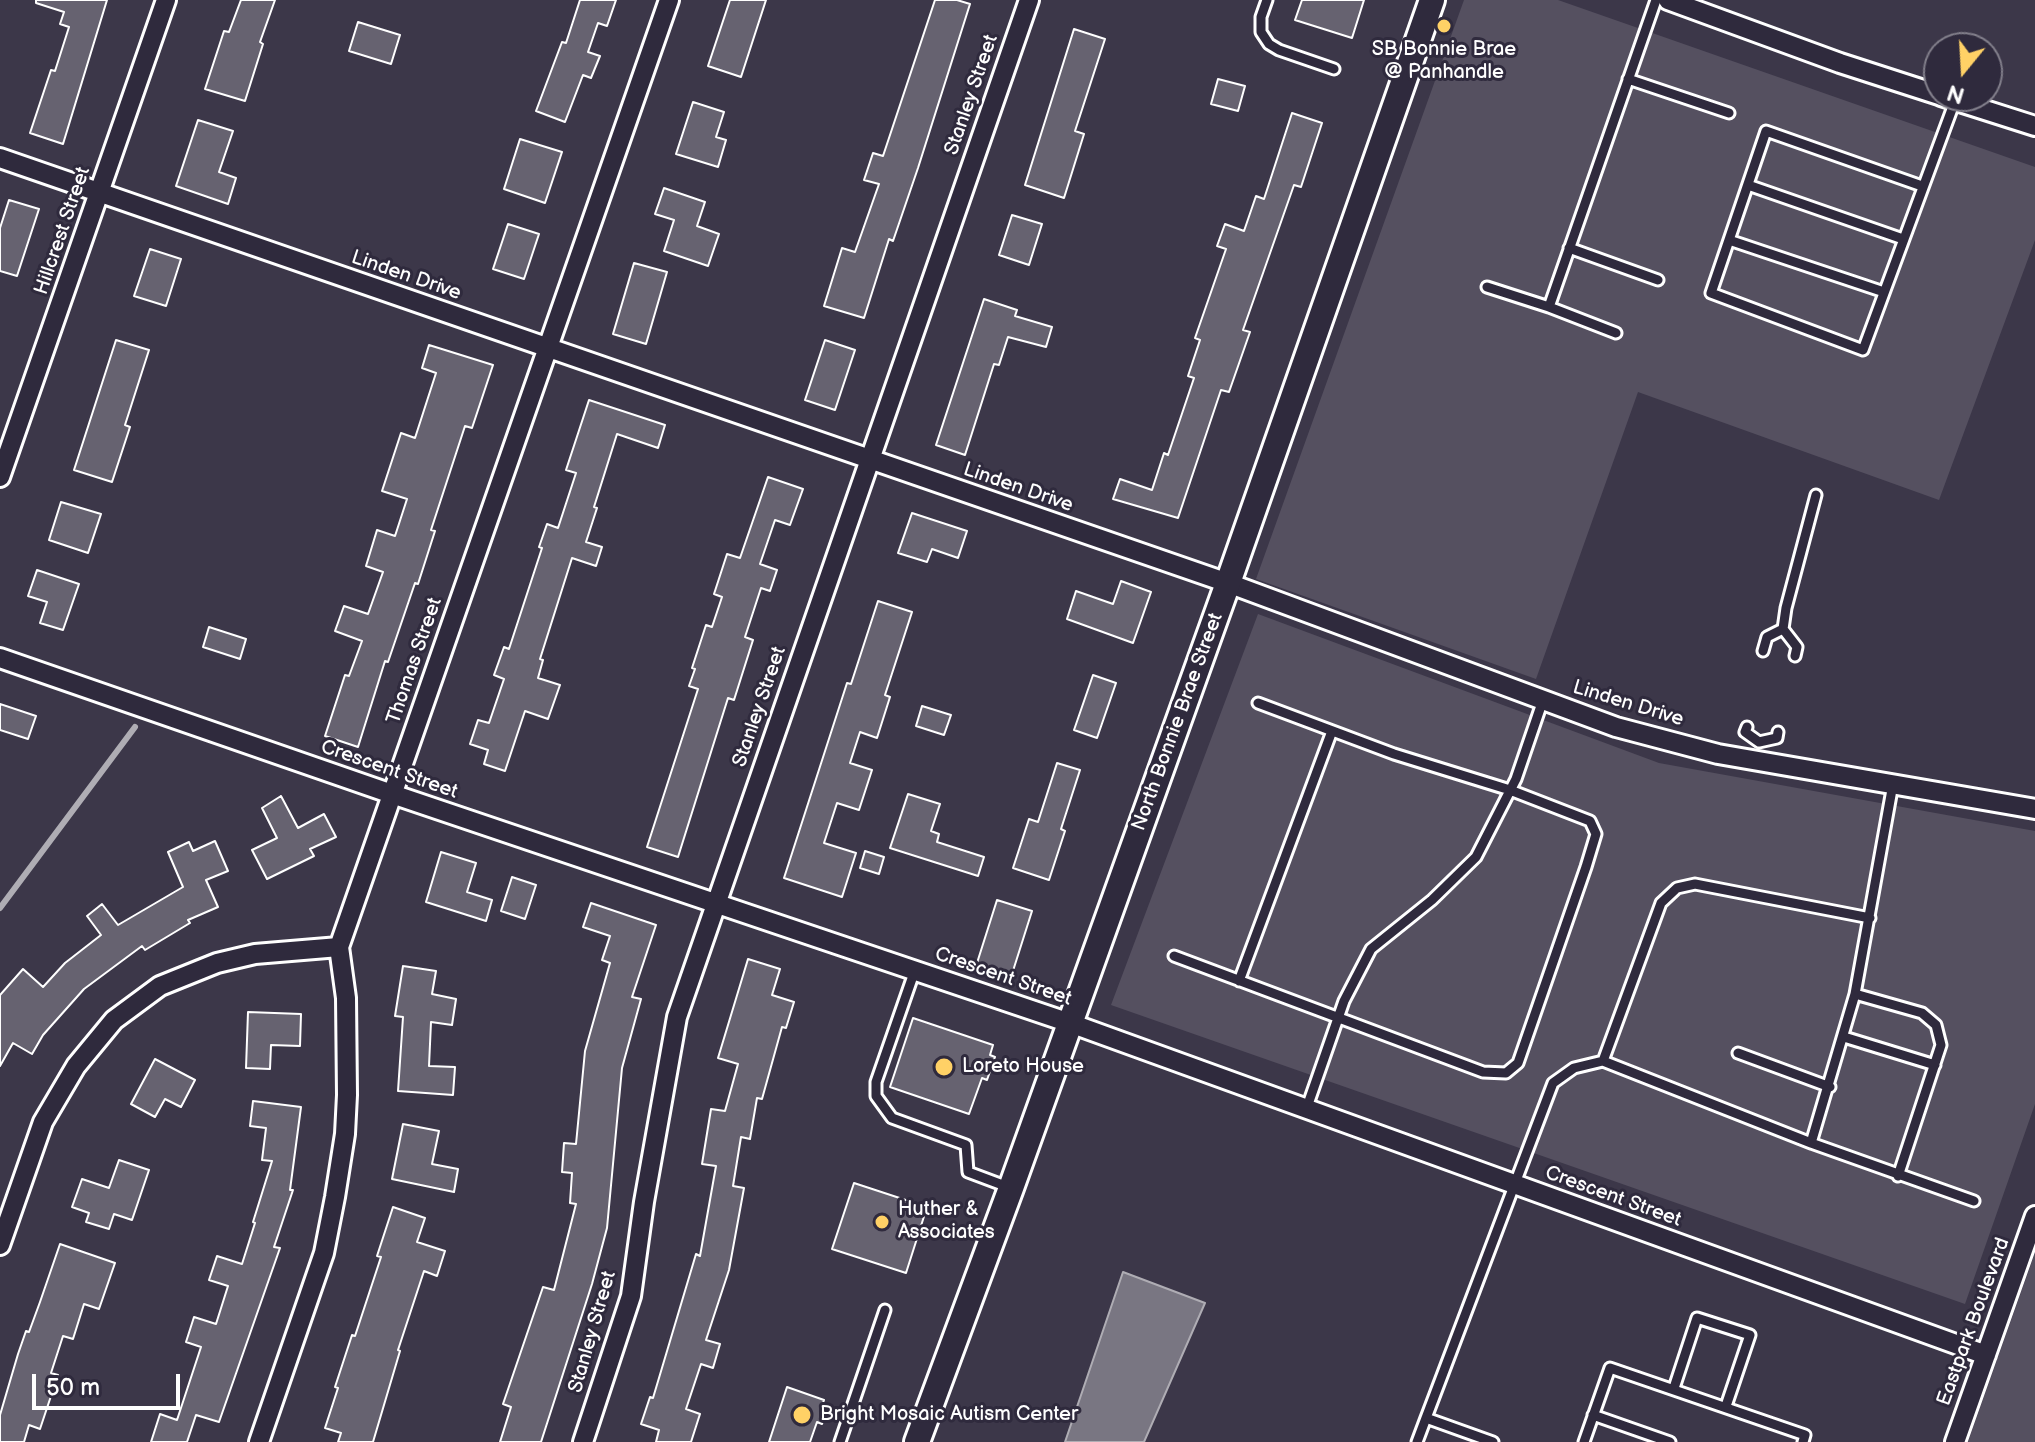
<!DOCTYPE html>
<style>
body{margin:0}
#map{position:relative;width:2035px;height:1442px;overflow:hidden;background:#3c3749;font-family:"Balsamiq Sans",sans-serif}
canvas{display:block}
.north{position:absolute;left:1923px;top:32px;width:80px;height:80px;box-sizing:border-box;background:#2f2a3d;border:2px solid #827f8b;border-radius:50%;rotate:198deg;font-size:22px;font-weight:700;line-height:32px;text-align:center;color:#fff}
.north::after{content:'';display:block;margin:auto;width:28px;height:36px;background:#ffd166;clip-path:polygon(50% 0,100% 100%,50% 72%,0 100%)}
.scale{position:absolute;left:32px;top:1374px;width:148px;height:36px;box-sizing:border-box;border:4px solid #fff;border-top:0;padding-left:10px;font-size:24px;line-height:28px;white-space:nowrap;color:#fff;-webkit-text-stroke:6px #2f2a3d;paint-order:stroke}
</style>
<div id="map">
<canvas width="2035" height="1442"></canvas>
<div class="north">N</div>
<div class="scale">50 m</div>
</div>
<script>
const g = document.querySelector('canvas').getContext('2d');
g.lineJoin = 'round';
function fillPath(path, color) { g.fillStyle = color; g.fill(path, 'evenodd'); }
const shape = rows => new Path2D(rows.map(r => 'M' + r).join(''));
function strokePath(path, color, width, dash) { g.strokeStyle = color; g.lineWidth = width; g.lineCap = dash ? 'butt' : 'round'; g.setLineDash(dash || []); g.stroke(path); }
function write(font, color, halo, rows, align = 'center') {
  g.font = font + ' "Balsamiq Sans",sans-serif'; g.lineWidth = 6; g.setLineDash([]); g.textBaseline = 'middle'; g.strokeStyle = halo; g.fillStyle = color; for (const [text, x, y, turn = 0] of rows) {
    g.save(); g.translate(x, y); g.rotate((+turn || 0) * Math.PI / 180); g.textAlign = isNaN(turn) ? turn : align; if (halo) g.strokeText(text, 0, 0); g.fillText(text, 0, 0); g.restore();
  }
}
fillPath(shape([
 [1464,0,1558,0,2035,167,2035,240,1939,500,1638,392,1536,679,1256,579],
 [1258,614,1659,763,2035,831,2035,1104,1965,1304,1111,1005],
 [2035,1253,2035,1442,1968,1442]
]), '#555060');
const water = shape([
 [1123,1272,1205,1303,1144,1442,1065,1442,1123,1272]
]);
fillPath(water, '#797682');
strokePath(water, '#afadb4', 2);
strokePath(shape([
 [0,908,135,727]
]), '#afadb4', 6);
const building = shape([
 [36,0,107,0,63,144,30,133,51,70,55,71,69,27,60,24,64,12,36,3,36,0],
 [241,0,275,0,260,42,263,44,245,101,205,89,224,31,229,32,241,0],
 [580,0,616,0,607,26,598,23,588,52,600,56,591,78,583,75,565,122,536,111,562,42,566,43,580,0],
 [730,0,766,0,741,77,708,66,730,0],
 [935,0,957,0,970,4,918,168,893,241,889,239,864,318,824,306,842,248,855,252,879,184,864,180,873,153,883,156,935,0],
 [1302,0,1364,0,1352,38,1295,20,1302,0],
 [358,22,400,35,391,64,349,51,358,22],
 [1074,29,1105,39,1075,131,1084,134,1064,198,1025,185,1074,29],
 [1218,79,1245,86,1238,111,1211,104,1218,79],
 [693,102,724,112,716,137,726,140,718,167,676,154,693,102],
 [1292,113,1322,123,1301,187,1294,185,1243,330,1250,332,1229,392,1221,390,1178,518,1113,499,1120,479,1152,490,1164,453,1168,455,1194,378,1188,376,1200,340,1195,338,1226,249,1217,246,1225,224,1244,231,1256,196,1264,199,1292,113],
 [198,120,233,131,219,172,236,178,228,204,176,186,198,120],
 [520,139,562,152,545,203,504,189,520,139],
 [664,188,705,202,697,226,719,234,708,266,664,251,674,220,655,214,664,188],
 [9,200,39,209,17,276,0,271,0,228,9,200],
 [1012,215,1042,224,1029,265,999,255,1012,215],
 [508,224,539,234,524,279,493,269,508,224],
 [150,249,181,259,166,306,134,296,150,249],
 [634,263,667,272,646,344,613,334,634,263],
 [984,299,1017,310,1015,316,1052,327,1046,347,1008,337,999,365,994,364,965,455,936,445,984,299],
 [116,340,149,350,125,425,130,427,112,482,74,470,116,340],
 [825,340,855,350,835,410,805,400,825,340],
 [429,345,493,365,472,428,465,426,431,530,435,531,418,584,415,583,388,662,385,661,358,747,325,736,345,675,349,676,362,641,335,631,344,606,368,614,383,572,366,566,377,530,395,536,407,499,382,491,401,433,415,438,436,373,422,368,429,345],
 [589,400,665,425,658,448,617,434,594,507,597,508,586,542,602,547,596,566,572,558,540,659,543,660,538,678,560,685,548,719,525,711,505,771,484,764,488,750,470,744,478,720,489,723,504,679,494,675,504,647,509,649,542,548,539,547,547,524,558,528,576,473,566,470,589,400],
 [768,477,803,489,790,525,775,520,760,564,777,570,770,591,761,588,745,637,753,640,734,700,728,698,678,857,647,847,698,689,689,686,695,669,692,668,706,625,712,627,722,597,714,594,727,554,740,558,768,477],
 [61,502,101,514,88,553,49,540,61,502],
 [912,513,967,531,958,558,932,549,927,562,898,553,912,513],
 [37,570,79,584,63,630,40,623,47,602,28,596,37,570],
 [1121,581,1151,592,1133,643,1067,619,1076,591,1113,604,1121,581],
 [878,601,912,612,885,695,890,697,877,738,860,732,850,763,872,770,859,810,837,803,824,843,856,853,842,897,784,878,847,683,851,684,878,601],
 [209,627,246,639,240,659,203,647,209,627],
 [1093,675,1116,683,1097,738,1074,730,1093,675],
 [0,704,36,716,28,739,0,730,0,704],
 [922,706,951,715,944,735,916,726,922,706],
 [1057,763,1080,770,1061,829,1065,831,1049,880,1013,868,1029,819,1038,822,1057,763],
 [908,794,940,804,931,831,939,834,937,842,984,857,978,876,890,848,908,794],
 [281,796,298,828,324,814,336,837,310,849,314,856,267,879,252,850,277,838,262,808,281,796],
 [215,841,228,871,206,880,218,907,188,920,190,923,145,950,142,946,84,989,43,1035,32,1054,13,1043,0,1066,0,995,23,969,43,987,65,963,101,935,87,916,102,904,118,925,183,887,168,852,189,842,193,851,215,841],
 [865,851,884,857,879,874,860,868,865,851],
 [441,852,476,863,467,892,492,900,486,921,426,902,441,852],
 [512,877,536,885,525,919,501,911,512,877],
 [997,900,1032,911,1012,974,977,963,997,900],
 [591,903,656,925,632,997,641,999,622,1068,607,1228,592,1284,541,1442,500,1442,511,1407,503,1404,543,1287,554,1290,576,1204,570,1203,572,1173,562,1172,564,1143,576,1144,585,1051,610,963,602,960,610,936,583,927,591,903],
 [748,959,780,969,772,995,794,1002,786,1028,782,1027,762,1099,757,1098,750,1139,741,1137,733,1186,744,1188,729,1270,706,1340,720,1344,713,1368,701,1364,686,1409,700,1414,691,1442,656,1442,659,1430,641,1424,650,1397,653,1398,696,1254,700,1256,716,1166,702,1164,711,1109,725,1111,738,1064,718,1058,748,959],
 [403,966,436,971,432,994,456,999,452,1025,431,1022,429,1066,455,1067,453,1095,398,1091,403,1017,395,1016,403,966],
 [248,1012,301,1014,300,1046,271,1045,270,1069,246,1068,248,1012],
 [913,1018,993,1045,990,1055,995,1057,987,1080,982,1078,969,1114,890,1087,913,1018],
 [155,1059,195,1080,181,1107,165,1099,155,1117,131,1104,155,1059],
 [253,1101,301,1107,290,1190,293,1190,274,1247,280,1248,219,1422,196,1415,187,1442,151,1442,160,1414,177,1420,201,1347,186,1342,194,1317,216,1324,228,1286,209,1280,217,1256,242,1264,255,1223,253,1222,272,1161,262,1160,266,1128,250,1126,253,1101],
 [403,1124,439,1131,432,1164,458,1169,454,1192,392,1179,403,1124],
 [119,1160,149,1170,132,1220,114,1214,109,1229,86,1222,89,1213,72,1207,82,1179,109,1188,119,1160],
 [854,1183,927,1207,906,1273,832,1249,854,1183],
 [393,1207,425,1218,417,1242,445,1251,437,1276,424,1271,398,1350,400,1351,373,1442,338,1442,341,1433,325,1428,338,1388,335,1387,352,1335,355,1336,381,1257,377,1256,393,1207],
 [60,1244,115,1263,99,1309,84,1304,73,1339,63,1336,51,1373,58,1375,40,1429,29,1425,24,1442,0,1442,0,1415,18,1354,26,1331,29,1332,40,1302,60,1244],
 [787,1387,824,1400,822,1406,827,1408,822,1424,817,1422,810,1442,769,1442,787,1387]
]);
fillPath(building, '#666270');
strokePath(building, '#fff', 2);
const service = shape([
 [1267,0,1261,17,1261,32,1269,44,1279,50,1334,69],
 [1628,79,1729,113],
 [1748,185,1903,239],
 [1922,186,1766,131,1711,293,1863,350,1955,101],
 [1729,240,1884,292],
 [1569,248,1658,280],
 [1487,287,1549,307,1656,0],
 [1549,307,1616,333],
 [1763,651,1767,637,1783,629],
 [1795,656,1797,647,1783,629,1786,608,1816,495],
 [1747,727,1745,732,1759,742,1777,738,1778,732],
 [1893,784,1855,994,1811,1143,1974,1201],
 [1174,956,1483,1072,1506,1073,1518,1063,1586,867,1596,834,1590,821,1510,790,1394,754,1258,703],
 [915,970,876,1082,876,1096,892,1118,966,1145,968,1172,1008,1187],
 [1239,981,1332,731],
 [1855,994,1922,1013,1936,1025,1941,1045,1898,1176],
 [1844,1037,1935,1065],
 [1738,1053,1830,1087],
 [1603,1061,1811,1143],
 [1306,1110,1344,1001,1371,949,1432,900,1476,857,1516,779,1543,700],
 [1674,1388,1697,1318,1750,1335,1726,1406],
 [1593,1415,1670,1442],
 [1426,1418,1553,1083,1574,1068,1603,1061,1661,903,1677,888,1695,884,1870,918],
 [840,1442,885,1310],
 [1417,1442,1426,1418,1493,1442],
 [1584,1442,1610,1368,1805,1435,1803,1442]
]);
const minor = shape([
 [1668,0,1840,63,1939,95],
 [1941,96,2035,126],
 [0,158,1228,583,1616,727,1718,754,2035,809],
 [0,477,166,0],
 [0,658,392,794,1070,1023,1986,1355],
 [0,1245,43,1122,76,1066,114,1020,160,986,217,963,255,954,339,947],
 [259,1442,324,1253,335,1197,345,1134,347,1095,346,998,339,947,669,0],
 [583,1442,631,1296,644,1202,677,1017,1029,0],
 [1955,1442,2035,1216]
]);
const secondary = shape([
 [917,1442,1011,1188,1228,583,1432,0]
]);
strokePath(service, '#fff', 15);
strokePath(minor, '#fff', 24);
strokePath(secondary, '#fff', 30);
strokePath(service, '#2f2a3d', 9);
strokePath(minor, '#2f2a3d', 18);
strokePath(secondary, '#2f2a3d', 24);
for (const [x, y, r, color] of [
 [1444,26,8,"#ffd166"],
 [944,1067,10,"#ffd166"],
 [882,1222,8,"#ffd166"],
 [802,1415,10,"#ffd166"]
]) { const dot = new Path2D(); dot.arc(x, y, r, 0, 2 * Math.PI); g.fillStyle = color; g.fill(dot); strokePath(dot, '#2f2a3d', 3); }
write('20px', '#fff', '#2f2a3d', [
 ["SB Bonnie Brae",1444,50,"center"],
 ["@ Panhandle",1444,73,"center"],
 ["Loreto House",962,1067],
 ["Huther &",898,1210],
 ["Associates",898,1233],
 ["Bright Mosaic Autism Center",820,1415]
], 'left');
write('20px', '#fff', '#2f2a3d', [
 ["Stanley Street",972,95,-71],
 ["Hillcrest Street",63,231,-71],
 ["Linden Drive",406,276,19],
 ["Linden Drive",1018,488,19],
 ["Thomas Street",415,661,-71],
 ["Linden Drive",1628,704,17],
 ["Stanley Street",760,707,-71],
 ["North Bonnie Brae Street",1178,722,-70],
 ["Crescent Street",389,770,19],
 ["Crescent Street",1003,977,19],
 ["Crescent Street",1613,1197,20],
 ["Eastpark Boulevard",1974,1322,-70],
 ["Stanley Street",593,1332,-74]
]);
</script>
